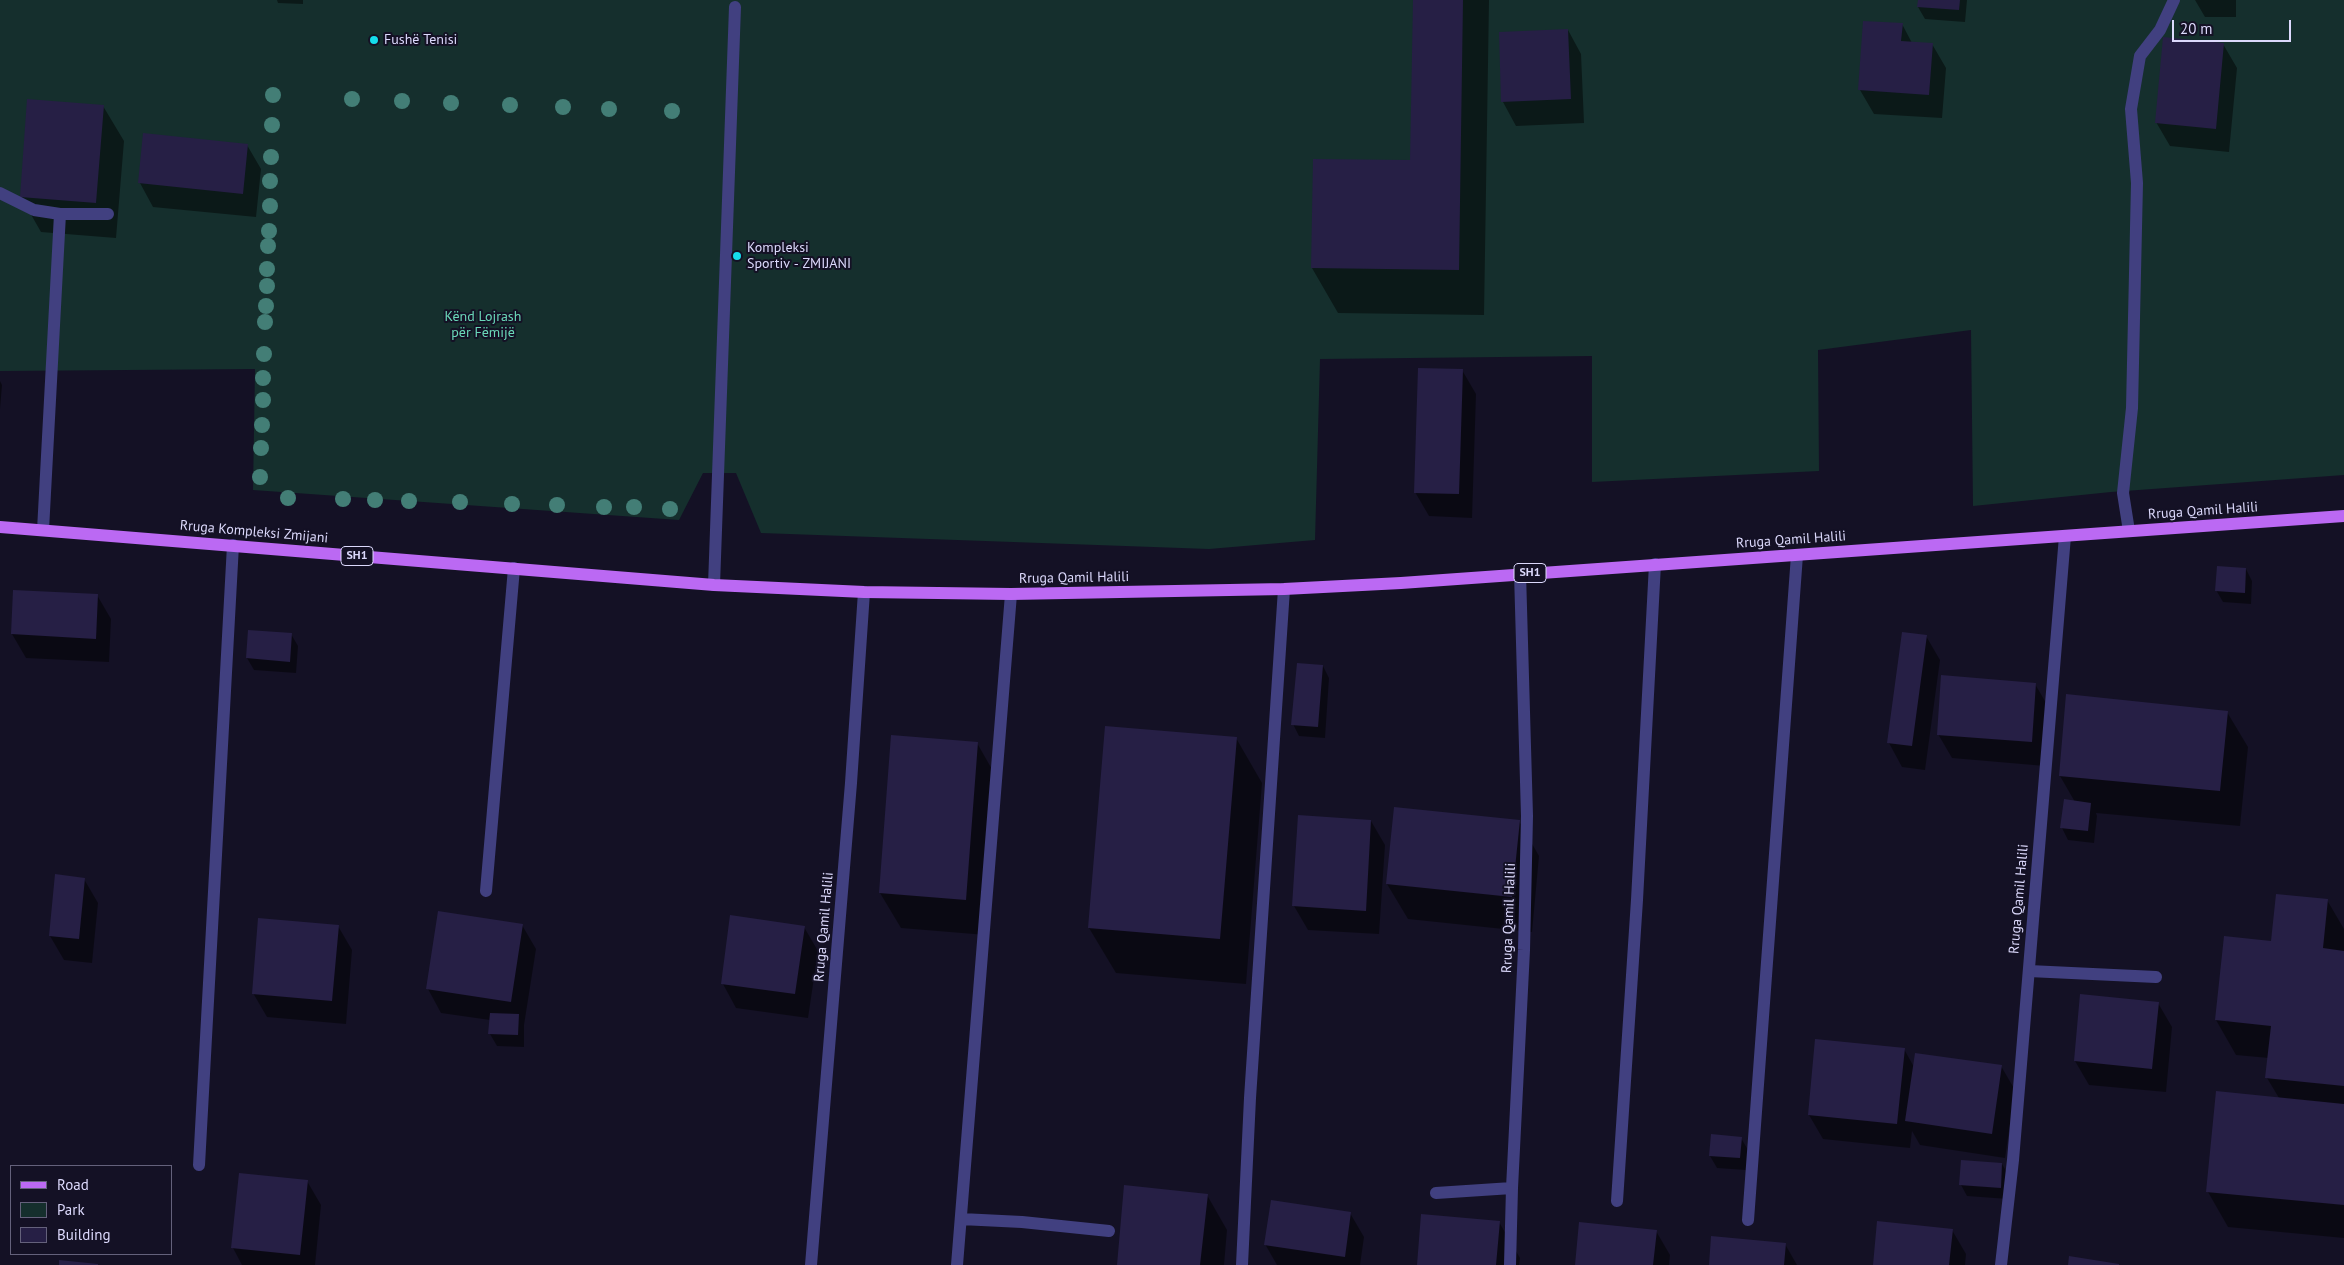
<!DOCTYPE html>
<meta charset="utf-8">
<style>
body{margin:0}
#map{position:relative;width:2344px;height:1265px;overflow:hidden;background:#141125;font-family:"PT Sans",sans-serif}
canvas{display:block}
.legend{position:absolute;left:10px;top:1165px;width:162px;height:90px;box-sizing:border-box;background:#141125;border:1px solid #64617b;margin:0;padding:6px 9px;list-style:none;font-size:15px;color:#dcd9fc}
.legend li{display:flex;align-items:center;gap:10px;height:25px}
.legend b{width:25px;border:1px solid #64617b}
.scale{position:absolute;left:2172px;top:20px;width:119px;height:22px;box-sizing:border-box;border:2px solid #dcd9fc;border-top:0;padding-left:6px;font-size:15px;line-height:18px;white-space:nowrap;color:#dcd9fc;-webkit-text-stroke:4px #141125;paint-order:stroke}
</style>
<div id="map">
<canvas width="2344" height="1265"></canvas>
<ul class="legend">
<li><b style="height:6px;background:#bb69f3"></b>Road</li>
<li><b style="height:14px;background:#152f2d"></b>Park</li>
<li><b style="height:14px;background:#261f45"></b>Building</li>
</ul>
<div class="scale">20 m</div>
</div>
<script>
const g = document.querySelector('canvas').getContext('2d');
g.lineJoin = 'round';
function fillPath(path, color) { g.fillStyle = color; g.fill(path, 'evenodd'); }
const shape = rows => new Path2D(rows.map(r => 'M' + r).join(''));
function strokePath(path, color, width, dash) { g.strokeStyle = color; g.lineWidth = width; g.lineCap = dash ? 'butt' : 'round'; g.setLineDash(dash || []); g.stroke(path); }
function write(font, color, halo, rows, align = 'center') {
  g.font = font + ' "PT Sans",sans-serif'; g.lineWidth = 4; g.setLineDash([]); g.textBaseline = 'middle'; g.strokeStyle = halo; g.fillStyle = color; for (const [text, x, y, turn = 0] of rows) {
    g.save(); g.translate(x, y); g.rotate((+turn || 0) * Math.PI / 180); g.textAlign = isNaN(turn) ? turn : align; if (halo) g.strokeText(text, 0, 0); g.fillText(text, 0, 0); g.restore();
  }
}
fillPath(shape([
 [0,0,2344,0,2344,475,2111,492,1973,506,1971,330,1818,350,1819,471,1592,482,1592,356,1320,359,1315,540,1209,549,761,533,736,473,703,473,679,520,253,490,255,369,0,371]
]), '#152f2d');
fillPath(shape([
 [277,0,303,0,303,4,278,3],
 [1414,0,1489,0,1484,315,1338,313,1312,268,1411,161],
 [1919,0,1967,0,1965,22,1925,19,1918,7],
 [2195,0,2236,0,2236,17,2205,17],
 [1902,24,1912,43,1932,44,1946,68,1942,118,1874,114,1860,90],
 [1568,30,1581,54,1584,123,1516,126,1503,102],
 [2223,44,2237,68,2229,152,2170,146,2156,122],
 [103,106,124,141,116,238,41,232,21,197],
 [247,145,261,169,256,217,153,207,140,183],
 [1462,370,1476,394,1472,518,1429,516,1415,492],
 [0,381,2,385,0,409],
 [2246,569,2252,581,2251,604,2223,602,2216,590],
 [15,591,97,595,111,619,109,662,26,658,12,634],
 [291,634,298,646,296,673,254,670,247,658],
 [1926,636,1940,660,1925,770,1902,767,1889,743],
 [1323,666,1329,678,1325,738,1299,736,1293,724],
 [2035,684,2049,708,2045,766,1952,758,1938,734],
 [2067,695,2227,712,2248,747,2240,826,2096,813,2097,816,2094,843,2068,840,2062,828,2075,802,2060,776],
 [1106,728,1236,738,1262,783,1246,984,1116,973,1089,928],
 [892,736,977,743,997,778,986,935,901,928,880,893],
 [1371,821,1385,845,1379,934,1308,930,1294,906],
 [1519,821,1539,856,1532,932,1408,919,1387,884],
 [84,879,98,903,92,963,64,960,50,936],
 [2327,900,2344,929,2344,1238,2228,1227,2208,1192,2279,1098,2267,1078,2269,1058,2236,1055,2216,1020,2272,942],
 [522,925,536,949,524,1025,524,1047,497,1046,490,1034,490,1020,441,1013,428,989],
 [338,926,352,950,346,1024,267,1017,253,993],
 [804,927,818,951,808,1018,736,1008,723,984],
 [2158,1003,2172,1027,2166,1092,2089,1085,2075,1061],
 [1904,1049,1914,1067,2001,1066,2015,1090,2005,1158,1920,1145,1912,1131,1910,1148,1823,1139,1809,1115],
 [1741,1138,1748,1150,1746,1170,1717,1168,1710,1156],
 [2002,1164,2009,1176,2008,1199,1967,1196,1961,1185],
 [240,1175,307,1181,321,1205,315,1265,242,1265,233,1248],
 [1207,1195,1227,1230,1224,1265,1118,1265],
 [1350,1213,1364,1237,1360,1265,1277,1265,1265,1244],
 [1499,1222,1520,1258,1519,1265,1418,1265],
 [1952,1230,1966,1254,1965,1265,1874,1265],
 [1656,1231,1670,1255,1669,1265,1576,1265],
 [1785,1244,1797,1265,1710,1265]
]), '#0007');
fillPath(shape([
 [1413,0,1463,0,1459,270,1311,268,1313,159,1410,160],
 [1918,0,1960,0,1959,10,1917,7],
 [1863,21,1903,23,1901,41,1933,43,1929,95,1858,90],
 [1568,29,1571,99,1501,102,1499,32],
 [2163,37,2224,43,2216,129,2155,123],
 [27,99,104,105,96,203,20,197],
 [143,133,248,144,243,194,138,183],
 [1418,368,1463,369,1459,494,1414,493],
 [2217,566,2246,568,2245,593,2215,591],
 [13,590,98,594,96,639,11,634],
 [248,630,292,633,290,662,246,658],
 [1902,632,1927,635,1912,746,1887,743],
 [1297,663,1323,665,1318,727,1291,725],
 [1941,675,2036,683,2032,742,1937,735],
 [2066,694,2228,711,2220,791,2059,776],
 [1105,726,1237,737,1220,939,1088,928],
 [891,735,978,742,966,900,879,893],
 [2064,799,2091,803,2088,831,2060,828],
 [1394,807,1520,820,1512,897,1386,884],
 [1298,815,1371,820,1366,911,1292,906],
 [55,874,85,878,79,939,49,936],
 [2276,894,2328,899,2323,948,2344,951,2344,1086,2265,1078,2271,1026,2215,1020,2224,936,2271,941],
 [438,911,523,924,511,1002,426,989],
 [730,915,805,926,795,994,721,984],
 [258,918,339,925,332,1001,252,994],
 [2080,994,2159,1002,2152,1069,2074,1061],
 [490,1013,519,1014,518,1035,488,1034],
 [1815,1039,1905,1048,1897,1124,1808,1115],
 [1915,1053,2002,1065,1992,1134,1905,1121],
 [2216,1091,2344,1104,2344,1205,2206,1192],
 [1711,1134,1742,1137,1740,1158,1709,1156],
 [1961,1160,2002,1163,2001,1188,1959,1185],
 [239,1173,308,1180,300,1255,231,1248],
 [1124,1185,1208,1194,1200,1265,1117,1265],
 [1271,1200,1351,1212,1345,1257,1264,1245],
 [1421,1214,1500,1221,1496,1265,1417,1265],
 [1877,1221,1953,1229,1949,1265,1873,1265],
 [1579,1222,1657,1230,1653,1265,1575,1265],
 [1711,1236,1786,1243,1784,1265,1709,1265],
 [2069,1256,2119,1264,2119,1265,2068,1265],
 [59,1260,98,1264,98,1265,59,1265]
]), '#261f45');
strokePath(shape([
 [0,193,34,210,60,214,108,214],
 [43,530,60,214],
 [2129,531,2123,493,2132,408,2137,183,2131,109,2140,56,2160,30,2174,0],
 [714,585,735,7],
 [486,891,514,568],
 [2029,971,2156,977],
 [199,1165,233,545],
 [1436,1193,1512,1188,1524,950,1527,816,1520,573],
 [1617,1201,1637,900,1655,564],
 [961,1219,1022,1222,1109,1231],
 [1748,1220,1797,555],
 [811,1265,851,783,864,592],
 [957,1265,1011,594],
 [1242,1265,1250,1098,1284,589],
 [1510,1265,1512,1188]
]), '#414080', 12);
strokePath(shape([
 [2001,1265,2013,1160,2065,536]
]), '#414080', 12);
strokePath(shape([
 [0,527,714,585,864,592,1011,594,1284,589,1401,583,2344,516]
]), '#bb69f3', 12);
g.fillStyle = '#437e76';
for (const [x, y] of [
 [273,95],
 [352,99],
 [402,101],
 [451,103],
 [510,105],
 [563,107],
 [609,109],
 [672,111],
 [272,125],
 [271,157],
 [270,181],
 [270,206],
 [269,231],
 [268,246],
 [267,269],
 [267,286],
 [266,306],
 [265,322],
 [264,354],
 [263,378],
 [263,400],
 [262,425],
 [261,448],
 [260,477],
 [288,498],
 [343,499],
 [375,500],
 [409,501],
 [460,502],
 [512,504],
 [557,505],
 [604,507],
 [634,507],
 [670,509]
]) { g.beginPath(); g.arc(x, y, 8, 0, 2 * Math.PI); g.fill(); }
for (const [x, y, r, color] of [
 [374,40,5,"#15dcec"],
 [737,256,5,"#15dcec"]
]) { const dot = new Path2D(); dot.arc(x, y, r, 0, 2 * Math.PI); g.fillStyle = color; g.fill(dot); strokePath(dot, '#141125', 2); }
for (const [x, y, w] of [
 [357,556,32],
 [1530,573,32]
]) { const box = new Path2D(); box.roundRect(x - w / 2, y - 9.5, w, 19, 4); g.fillStyle = '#141125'; g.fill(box); strokePath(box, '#dcd9fc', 1); }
write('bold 12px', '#dcd9fc', null, [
 ["SH1",357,556],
 ["SH1",1530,573]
]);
write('14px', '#dcd9fc', '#141125', [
 ["Fushë Tenisi",384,40],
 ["Kompleksi",747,248],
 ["Sportiv - ZMIJANI",747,264]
], 'left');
write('14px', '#6ad7b8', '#141125', [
 ["Kënd Lojrash",483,317],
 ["për Fëmijë",483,333]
]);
write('14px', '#dcd9fc', '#141125', [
 ["Rruga Qamil Halili",2203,511,-4],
 ["Rruga Kompleksi Zmijani",254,532,5],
 ["Rruga Qamil Halili",1791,540,-4],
 ["Rruga Qamil Halili",1074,578,-1],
 ["Rruga Qamil Halili",2019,899,-85],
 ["Rruga Qamil Halili",1509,918,-88],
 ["Rruga Qamil Halili",824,927,-85]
]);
</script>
